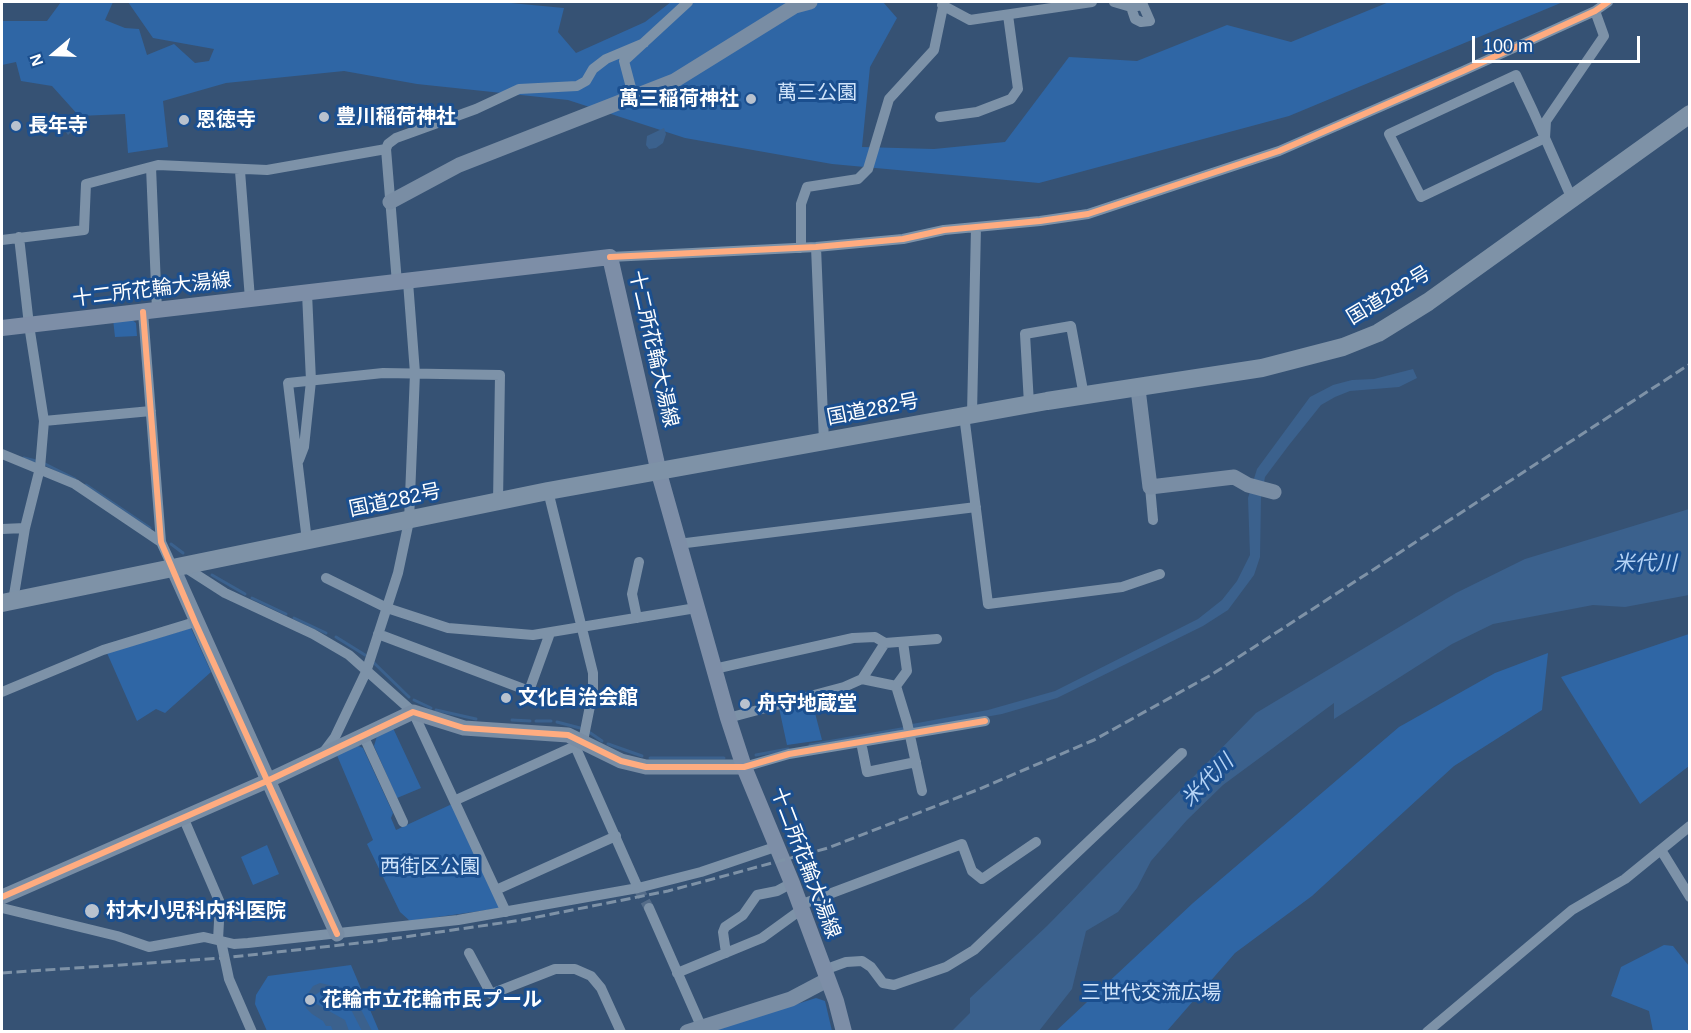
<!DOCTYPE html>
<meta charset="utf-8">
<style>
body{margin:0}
#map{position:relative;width:1691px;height:1033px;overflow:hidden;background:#365274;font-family:Arial,sans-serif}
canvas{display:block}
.frame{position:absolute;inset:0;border:3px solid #fff;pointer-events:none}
.north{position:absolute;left:24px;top:24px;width:60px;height:60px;-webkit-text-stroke:4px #1b4f8f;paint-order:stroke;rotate:251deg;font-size:16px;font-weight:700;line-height:24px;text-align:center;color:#fff}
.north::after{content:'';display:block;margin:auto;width:21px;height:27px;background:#fff;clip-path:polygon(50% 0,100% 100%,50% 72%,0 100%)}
.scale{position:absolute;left:1472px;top:36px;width:168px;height:27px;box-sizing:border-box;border:3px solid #fff;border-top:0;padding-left:8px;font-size:18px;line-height:21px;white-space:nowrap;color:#fff;-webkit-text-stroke:4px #1b4f8f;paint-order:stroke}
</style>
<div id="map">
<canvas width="1691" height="1033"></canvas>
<div class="frame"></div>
<div class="north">N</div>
<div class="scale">100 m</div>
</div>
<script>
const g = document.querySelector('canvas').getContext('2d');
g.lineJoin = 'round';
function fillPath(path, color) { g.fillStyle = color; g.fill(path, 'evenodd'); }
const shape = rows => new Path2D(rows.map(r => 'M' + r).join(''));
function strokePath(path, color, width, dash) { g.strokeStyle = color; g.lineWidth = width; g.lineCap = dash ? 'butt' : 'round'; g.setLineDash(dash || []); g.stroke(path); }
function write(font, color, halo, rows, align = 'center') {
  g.font = font + ' Arial,"Noto Sans JP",sans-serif'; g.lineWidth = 6; g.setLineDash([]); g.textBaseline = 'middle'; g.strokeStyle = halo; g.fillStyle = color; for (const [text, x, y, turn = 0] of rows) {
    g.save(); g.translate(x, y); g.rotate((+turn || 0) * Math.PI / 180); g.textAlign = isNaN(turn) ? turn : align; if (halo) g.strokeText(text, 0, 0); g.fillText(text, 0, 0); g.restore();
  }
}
fillPath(shape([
 [61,2,113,2,105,20,125,28,139,29,147,55,174,44,195,63,209,61,214,49,153,38,128,2,500,2,564,8,558,32,576,53,645,22,671,2,883,2,897,18,870,67,862,147,934,149,1005,142,1069,57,1137,61,1227,25,1291,42,1389,2,1563,2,1289,116,1039,183,832,164,685,138,568,100,417,84,344,71,226,83,163,101,168,147,128,153,125,114,79,116,52,86,21,81,16,62,2,65,2,21,47,21],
 [113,319,131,319,136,323,137,336,115,337],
 [191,628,211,672,165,713,156,709,137,721,107,653],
 [1689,634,1689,766,1640,804,1561,677],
 [1548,653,1542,710,1454,766,1312,896,1235,953,1167,1031,1056,1031,1193,903,1399,727,1495,673],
 [805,702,808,711,814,709,822,740,787,745,779,708],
 [393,728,421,788,397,798,374,746,377,736],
 [354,744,363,748,393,813,391,818,396,830,452,804,501,908,410,921,400,912,367,844,373,840,336,753],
 [267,845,279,874,253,885,241,857],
 [1664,945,1673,946,1689,966,1689,1031,1653,1031,1649,1011,1611,996,1621,967],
 [351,965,379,1031,267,1031,255,1004,256,995,268,976],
 [816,998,825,1001,832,1031,709,1032]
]), '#2f66a5');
fillPath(shape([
 [70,116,75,118,77,126,68,135,63,128,64,122],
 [664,128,666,134,663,143,656,148,649,149,646,145,647,136],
 [1413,369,1417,378,1399,387,1350,391,1335,397,1321,405,1289,445,1265,477,1261,498,1260,557,1254,575,1228,610,1203,626,1057,698,1002,714,912,730,912,724,988,710,1055,691,1198,619,1222,600,1237,581,1250,555,1248,498,1257,469,1310,397,1333,385,1352,380,1374,379],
 [1689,509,1689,595,1625,607,1593,605,1493,624,1452,644,1334,719,1334,703,1223,785,1187,820,1151,861,1137,888,1118,912,1086,931,1072,989,1039,1031,952,1031,970,1013,970,998,1047,926,1256,713,1456,593,1525,559],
 [320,983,351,990,372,1031,362,1031,342,992,321,991,315,995,313,1002,345,1020,349,1031,333,1031,331,1026,326,1026,323,1021,312,1014,306,1008,305,998,313,986]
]), '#3b618d');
strokePath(shape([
 [24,458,36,461],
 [45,464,75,479],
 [86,485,150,528],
 [171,544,183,553],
 [212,575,245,594],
 [252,598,286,614],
 [294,618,326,633],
 [336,637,365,655],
 [373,662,409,697],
 [414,700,431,708],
 [436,710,476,719],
 [512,720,530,721],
 [536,721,551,721],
 [557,722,580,728],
 [589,732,602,741],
 [608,744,642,756],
 [810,745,907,728],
 [756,755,788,749],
 [650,758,724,758]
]), '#3b618d', 3);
strokePath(shape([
 [638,888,649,908]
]), '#546c89', 10, [10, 5]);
strokePath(shape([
 [1114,2,1131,7,1143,5,1150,21,1141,22,1135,19,1131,7,1131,2],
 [942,5,970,20,1092,2],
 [634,99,624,61,688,2],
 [940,117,977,112,1011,99,1018,89,1008,15],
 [386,149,388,144,396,138,476,109,519,89,577,86,586,81,593,69,606,59,644,43],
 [151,167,157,310],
 [240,171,250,299],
 [1572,199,1545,138,1533,111,1516,75,1389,134,1421,197,1545,138,1546,121,1604,36,1595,11],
 [2,240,84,230,86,184,158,165,267,170,386,149,397,283],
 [816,247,824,442],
 [801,248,801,204,807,187,858,179,868,169,889,99,934,50,944,2],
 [610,257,816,247,903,239,944,230,1040,221,1088,214,1279,151,1463,71,1595,11,1608,2],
 [143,312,161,542,173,568],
 [1029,404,1025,334,1071,326,1084,396],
 [972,414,976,227],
 [964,415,988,604,1122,587,1160,574],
 [44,421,151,411],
 [2,454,75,484,161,542],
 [299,460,304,447,311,381,307,293],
 [1150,487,1153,520],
 [548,491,593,673,593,691,583,741,575,746,638,888],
 [2,529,25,528],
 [307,541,288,383,383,373,500,375,498,502],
 [678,544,976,507],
 [183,566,225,593,313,634,349,655,413,712,506,912],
 [326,578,387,608,448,628,533,635,696,608],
 [13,601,25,528,40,468,44,421,29,325,19,237],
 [637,618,632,594,639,562],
 [378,634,529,691,550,633],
 [714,669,853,638,875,637,885,643,937,639],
 [862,679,896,686,907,722,922,791],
 [896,686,907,671,903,642],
 [2,692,103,650,195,622],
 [728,718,844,687,862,679,885,643],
 [363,735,403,822],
 [861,742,867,772,916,762],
 [323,753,335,737,366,672,398,573,409,521,415,373,408,282],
 [744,767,789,754,985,721],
 [456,800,575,746],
 [183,817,220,903,218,940],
 [1661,850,1690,897],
 [496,890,616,836],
 [800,905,962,844,972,871,982,879,1036,842],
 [2,908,117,936,149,947,204,937,234,944,248,943,458,920,638,888,701,872,778,846],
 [649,908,701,1026],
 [221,941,229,979,252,1032],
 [469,953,491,994,555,969,575,969,591,976,601,988,621,1032],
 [726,953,723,932,725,927,743,915,757,895,777,891,792,883],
 [824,970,846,962,862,961,871,967,883,983,894,985,946,967,974,950,1182,753],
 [677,973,762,938,802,909],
 [1427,1032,1572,910,1625,879,1690,826]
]), '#7d92a8', 10);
strokePath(shape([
 [390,202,459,165,674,81,795,6,810,2],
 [1138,389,1150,487,1234,477,1248,485,1274,492],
 [173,568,337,934],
 [2,897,267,781,413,712,464,728,568,735,621,761,646,767,744,767],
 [687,1032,791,999,827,980]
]), '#798da4', 15);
strokePath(shape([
 [2,328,610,257,659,473,728,718,744,767,792,883,836,1001,844,1032]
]), '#7d8ea7', 16);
strokePath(shape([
 [2,603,548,491,1047,401,1262,368,1343,347,1378,333,1428,302,1690,114]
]), '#7e92a7', 18);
strokePath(shape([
 [2,973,223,958,377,941,522,920,668,891,828,848,977,790,1094,740,1211,675,1690,364]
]), '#7e92a7', 3, [10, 4.5]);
strokePath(shape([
 [610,257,816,247,903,239,944,230,1040,221,1088,214,1279,151,1463,71,1595,11,1608,2],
 [143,312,161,542,195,622,337,934],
 [2,897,267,781,413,712,464,728,568,735,621,761,646,767,744,767,789,754,985,721]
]), '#ffac80', 6);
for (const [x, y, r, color] of [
 [751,99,6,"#b9c2ce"],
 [324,117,6,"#b9c2ce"],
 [184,120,6,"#b9c2ce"],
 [16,126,6,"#b9c2ce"],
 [506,698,6,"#b9c2ce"],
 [745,704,6,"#b9c2ce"],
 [92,911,8,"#b9c2ce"],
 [310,1000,6,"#b9c2ce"]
]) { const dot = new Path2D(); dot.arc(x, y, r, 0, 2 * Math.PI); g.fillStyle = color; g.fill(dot); strokePath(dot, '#1b4f8f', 2); }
write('20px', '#cfe3fa', '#1b4f8f', [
 ["萬三公園",817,93],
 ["西街区公園",430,867],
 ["三世代交流広場",1151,993]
]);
write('bold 20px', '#fff', '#1b4f8f', [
 ["萬三稲荷神社",739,99,"right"],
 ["豊川稲荷神社",336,117],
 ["恩徳寺",196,120],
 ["長年寺",28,126],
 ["文化自治会館",518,698],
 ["舟守地蔵堂",757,704],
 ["村木小児科内科医院",106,911],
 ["花輪市立花輪市民プール",322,1000]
], 'left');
write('20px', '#fff', '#1b4f8f', [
 ["十二所花輪大湯線",152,290,-7],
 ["国道282号",1389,296,-31],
 ["十二所花輪大湯線",653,349,77],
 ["国道282号",873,410,-11],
 ["国道282号",395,501,-12],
 ["十二所花輪大湯線",805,863,69]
]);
write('italic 21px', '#b5d3f5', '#1b4f8f', [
 ["米代川",1645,564],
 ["米代川",1208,781,-45]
]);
</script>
